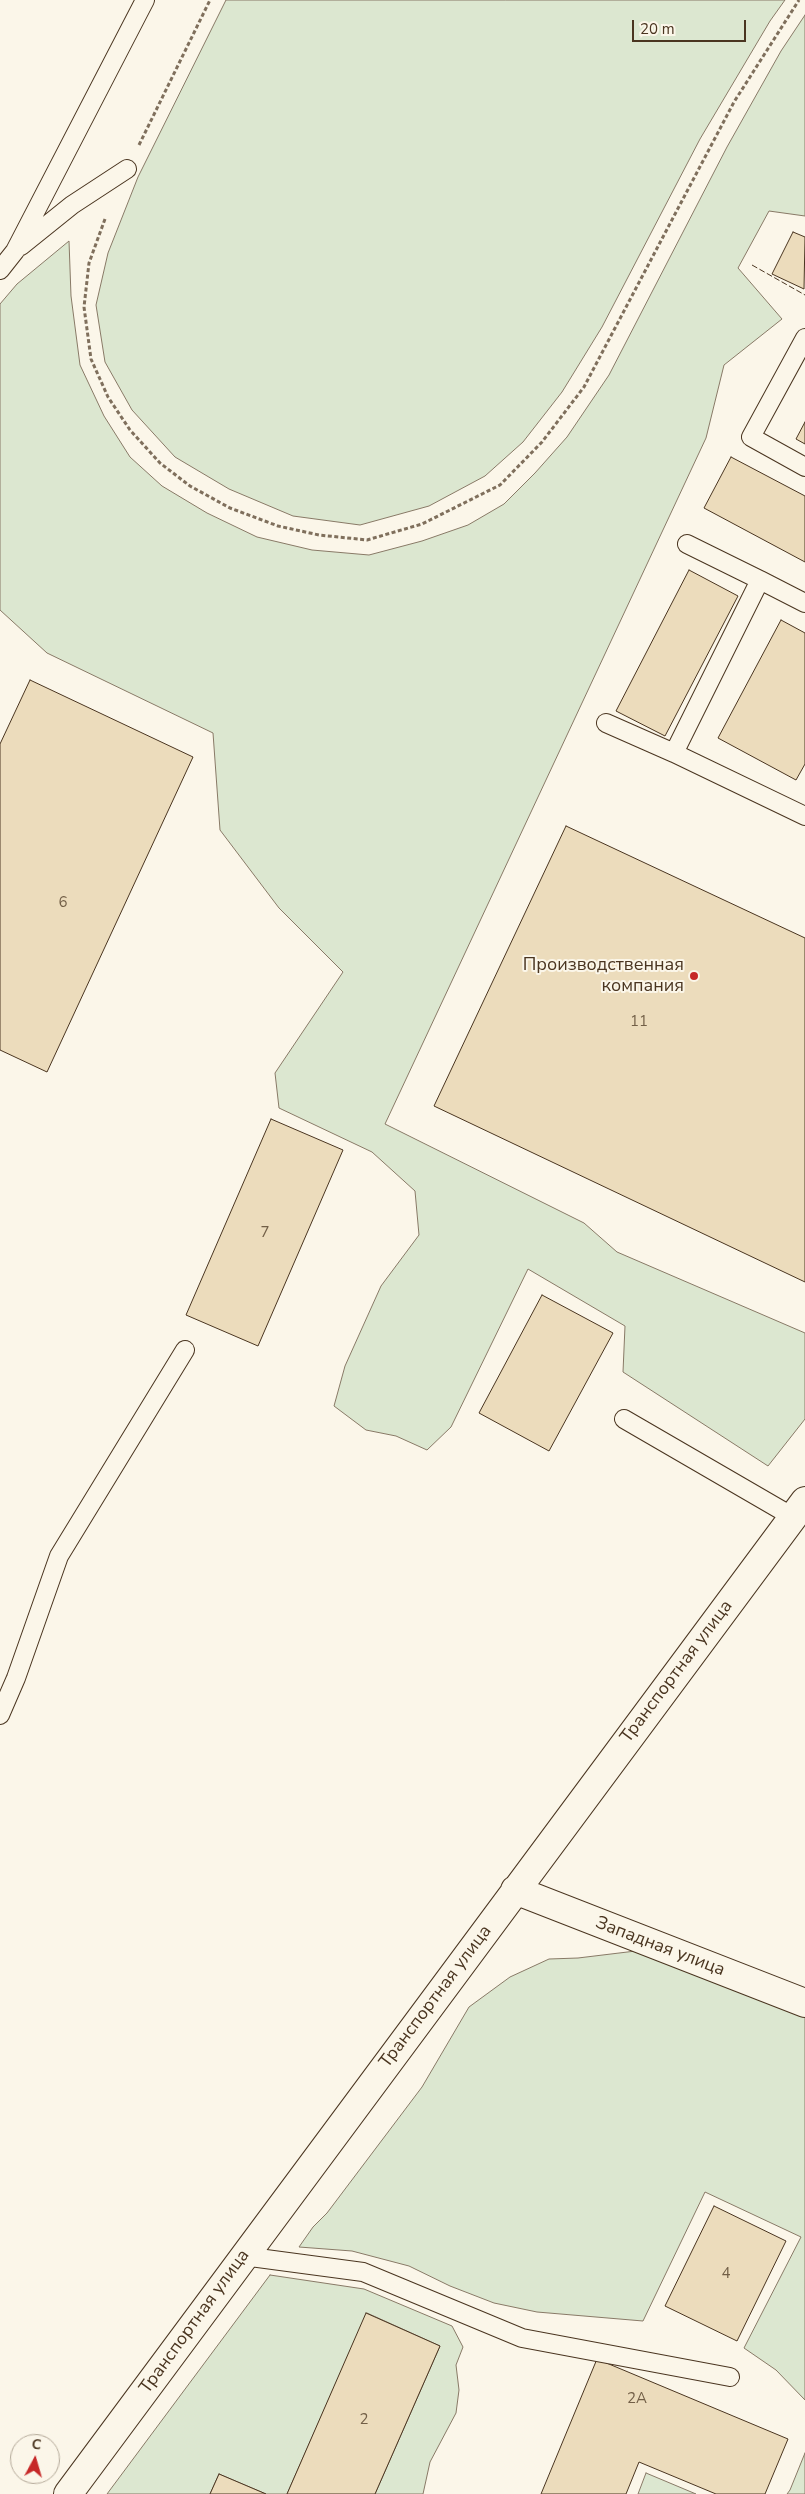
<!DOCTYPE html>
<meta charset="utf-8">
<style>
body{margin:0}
#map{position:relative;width:805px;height:2494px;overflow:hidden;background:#fbf6e9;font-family:"Nunito Sans",sans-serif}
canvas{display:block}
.north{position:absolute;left:10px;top:2434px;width:50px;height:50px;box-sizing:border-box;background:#fbf6e9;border:1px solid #b4a999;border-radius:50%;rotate:6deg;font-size:14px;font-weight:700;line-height:20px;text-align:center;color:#4a3520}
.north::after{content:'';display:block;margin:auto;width:18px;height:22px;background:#c62828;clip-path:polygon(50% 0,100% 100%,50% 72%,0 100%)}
.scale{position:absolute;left:632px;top:20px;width:114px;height:22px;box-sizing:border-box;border:2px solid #4a3520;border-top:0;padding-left:6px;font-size:15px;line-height:18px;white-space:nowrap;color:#4a3520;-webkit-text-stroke:4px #fbf6e9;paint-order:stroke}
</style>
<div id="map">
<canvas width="805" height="2494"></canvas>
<div class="north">С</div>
<div class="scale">20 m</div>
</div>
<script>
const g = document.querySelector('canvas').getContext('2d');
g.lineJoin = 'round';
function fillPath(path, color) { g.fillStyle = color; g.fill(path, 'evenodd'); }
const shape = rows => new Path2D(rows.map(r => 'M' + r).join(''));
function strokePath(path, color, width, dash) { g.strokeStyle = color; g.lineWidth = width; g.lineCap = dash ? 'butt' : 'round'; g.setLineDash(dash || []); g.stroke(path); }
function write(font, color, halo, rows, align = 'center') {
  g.font = font + ' "Nunito Sans",sans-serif'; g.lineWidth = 4; g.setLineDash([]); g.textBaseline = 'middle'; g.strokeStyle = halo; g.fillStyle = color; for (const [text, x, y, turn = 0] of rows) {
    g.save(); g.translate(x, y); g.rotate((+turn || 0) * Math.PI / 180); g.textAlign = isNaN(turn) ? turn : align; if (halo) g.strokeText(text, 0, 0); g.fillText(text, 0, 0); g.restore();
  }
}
const green = shape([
 [226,0,785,0,770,21,700,139,602,327,562,392,523,442,485,476,429,506,360,525,293,516,229,489,175,457,132,410,105,362,96,305,108,253,138,177,226,0],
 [805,15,805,216,769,211,738,268,782,319,724,365,706,438,385,1124,584,1223,617,1252,805,1333,805,1419,768,1466,623,1372,625,1326,528,1269,451,1427,427,1450,396,1436,366,1430,334,1406,345,1366,381,1286,419,1235,415,1191,372,1152,279,1108,275,1073,343,972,279,908,220,830,213,733,47,653,0,610,0,304,17,284,69,241,71,296,80,365,104,416,130,457,162,486,207,513,257,537,312,550,369,555,422,541,468,525,504,504,535,473,567,437,609,375,727,147,781,51,805,15],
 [644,1950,805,2015,805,2400,776,2370,744,2348,801,2237,705,2192,643,2321,537,2312,494,2303,450,2286,409,2266,352,2251,299,2247,313,2227,327,2213,422,2087,469,2007,510,1977,549,1959,578,1958,644,1950],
 [270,2275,364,2289,452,2326,463,2347,456,2365,459,2390,456,2413,430,2462,423,2494,375,2494,440,2346,367,2313,287,2494,266,2494,219,2474,210,2494,107,2494,270,2275],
 [805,2453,805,2494,787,2494,790,2490,805,2453],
 [646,2473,696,2494,638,2494,646,2473]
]);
fillPath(green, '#dce7d0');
strokePath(green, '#887966', 1);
const building = shape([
 [793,232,805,237,804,289,772,274,793,232],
 [805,422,805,444,796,439,805,422],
 [731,457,805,496,805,562,704,508,731,457],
 [689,570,738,596,665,736,616,711,689,570],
 [781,620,805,633,805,764,796,780,718,738,781,620],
 [30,680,193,757,47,1072,0,1050,0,744,30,680],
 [566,826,805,938,805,1282,434,1106,566,826],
 [271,1119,343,1150,258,1346,186,1315,271,1119],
 [542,1295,613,1333,549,1451,479,1413,542,1295],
 [714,2206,786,2241,737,2341,665,2306,714,2206],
 [366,2313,440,2346,375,2494,287,2494,366,2313],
 [597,2359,788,2439,765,2494,716,2494,639,2462,626,2494,541,2494,597,2359],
 [219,2474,266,2494,210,2494,219,2474]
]);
fillPath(building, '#ecdcbc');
strokePath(building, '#4a3520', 1);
const service = shape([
 [21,246,72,205,127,169],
 [0,270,15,251,145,0],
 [805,338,751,437,805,467],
 [687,544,760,580],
 [805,603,760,580,674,753,805,816],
 [606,723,674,753],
 [624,1419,793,1517],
 [0,1715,16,1678,59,1556,185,1350],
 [243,2256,363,2272,522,2338,730,2377]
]);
const minor = shape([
 [515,1890,805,2003],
 [68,2494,805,1501]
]);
strokePath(service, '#4a3520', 20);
strokePath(minor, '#4a3520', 30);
strokePath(shape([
 [139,145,210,0],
 [105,219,89,263,84,307,91,359,108,397,130,430,160,463,190,486,230,508,278,526,319,535,367,540,422,524,500,485,542,442,584,387,734,102,799,0]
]), '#7f6f5c', 3, [4, 2.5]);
strokePath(service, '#fbf6e9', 18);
strokePath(minor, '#fbf6e9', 28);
strokePath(shape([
 [752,265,805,295]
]), '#4a3520', 1, [6, 2.5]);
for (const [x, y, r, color] of [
 [694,976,5,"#c62828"]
]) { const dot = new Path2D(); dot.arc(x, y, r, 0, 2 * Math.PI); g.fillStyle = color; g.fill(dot); strokePath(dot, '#fbf6e9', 2); }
write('15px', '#725f47', null, [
 ["6",63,903],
 ["11",639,1022],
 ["7",265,1233],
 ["4",726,2274],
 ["2А",637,2399],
 ["2",364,2420]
]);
write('18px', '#4a3520', '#fbf6e9', [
 ["Производственная",684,966],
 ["компания",684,987]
], 'right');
write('18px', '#4a3520', '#fbf6e9', [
 ["Транспортная улица",677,1672,-53],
 ["Западная улица",660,1947,21],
 ["Транспортная улица",436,1997,-53],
 ["Транспортная улица",195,2322,-54]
]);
</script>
